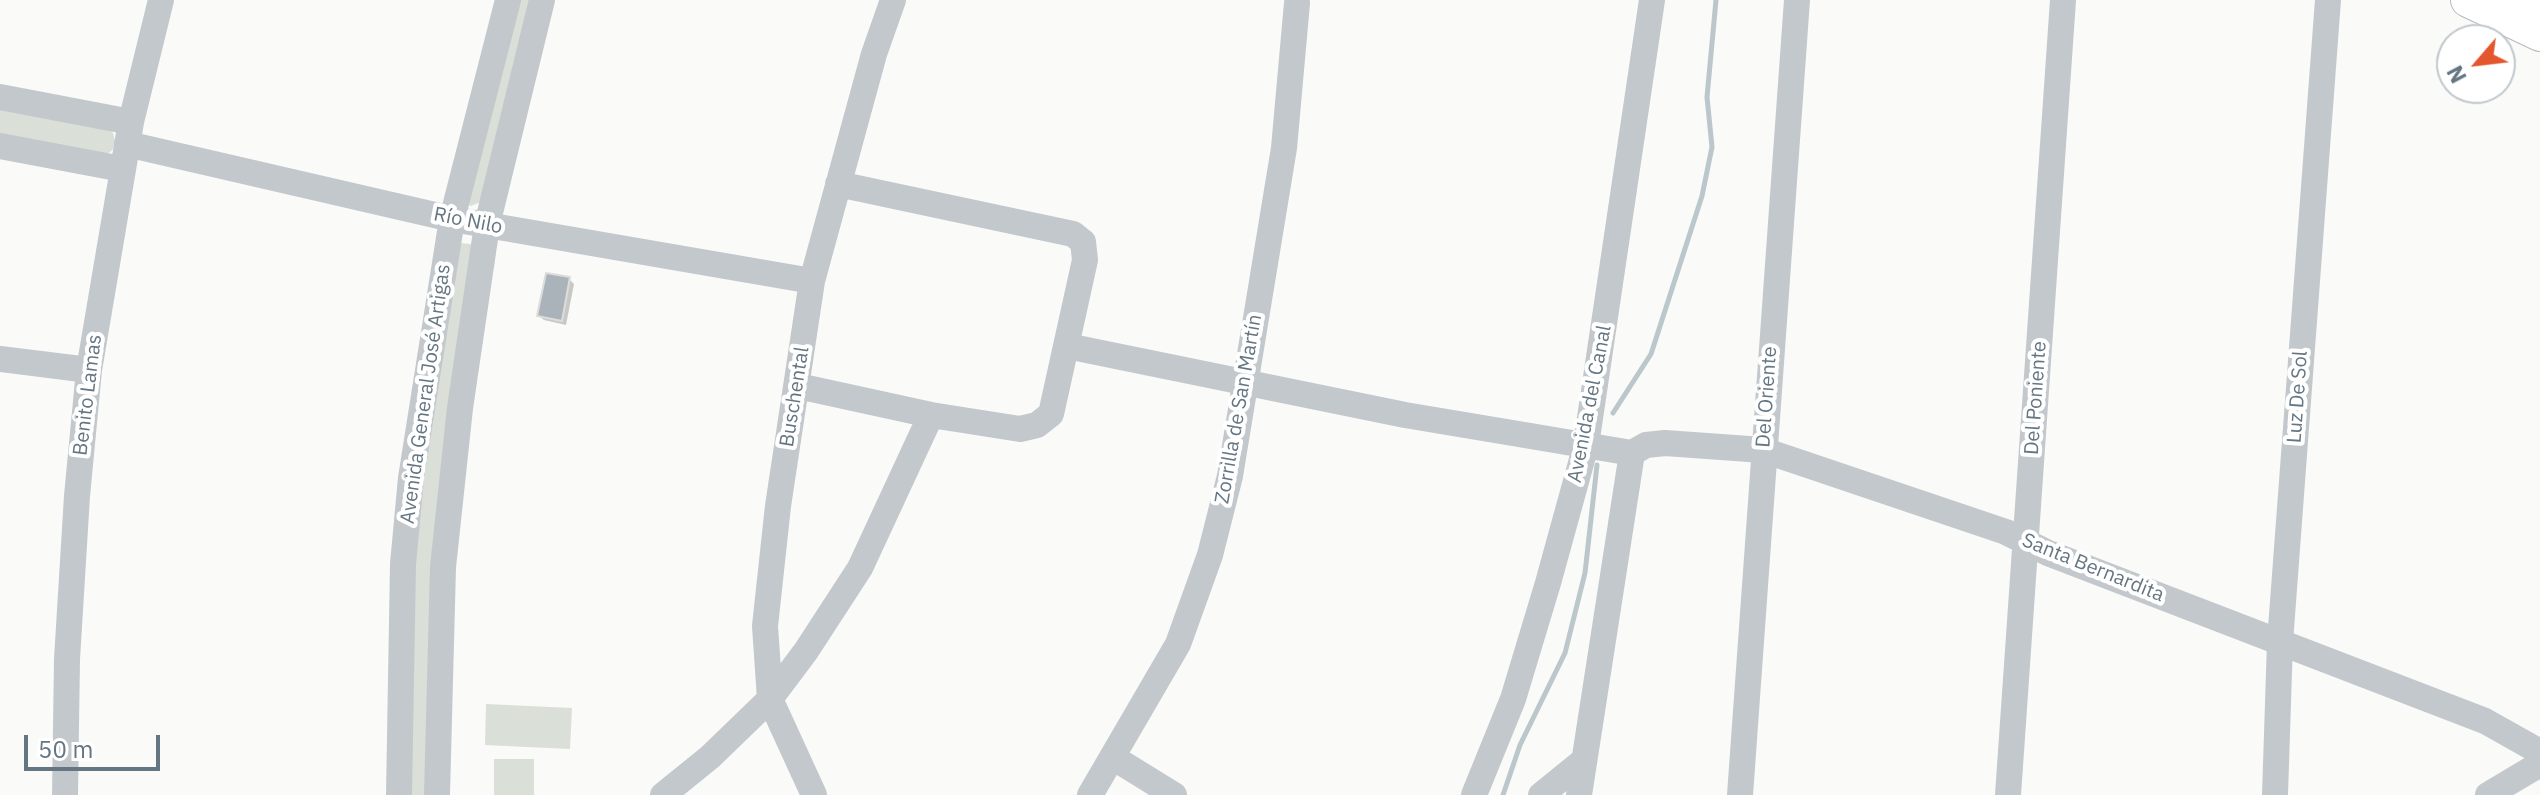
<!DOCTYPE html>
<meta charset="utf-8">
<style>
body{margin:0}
#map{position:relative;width:2540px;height:795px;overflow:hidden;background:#fafaf8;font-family:"IBM Plex Sans",sans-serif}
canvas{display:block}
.north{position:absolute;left:2436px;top:24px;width:80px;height:80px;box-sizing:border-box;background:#fff;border:2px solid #c1c8cd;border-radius:50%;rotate:242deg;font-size:22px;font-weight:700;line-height:32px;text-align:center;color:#657683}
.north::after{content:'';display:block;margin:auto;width:28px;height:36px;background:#e4572e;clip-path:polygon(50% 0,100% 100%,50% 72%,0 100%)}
.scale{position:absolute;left:24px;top:735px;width:136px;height:36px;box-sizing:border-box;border:4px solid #657683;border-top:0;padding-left:10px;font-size:24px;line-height:28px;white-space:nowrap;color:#657683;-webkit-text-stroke:6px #fff;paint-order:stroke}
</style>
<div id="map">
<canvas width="2540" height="795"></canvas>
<div class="north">N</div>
<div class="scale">50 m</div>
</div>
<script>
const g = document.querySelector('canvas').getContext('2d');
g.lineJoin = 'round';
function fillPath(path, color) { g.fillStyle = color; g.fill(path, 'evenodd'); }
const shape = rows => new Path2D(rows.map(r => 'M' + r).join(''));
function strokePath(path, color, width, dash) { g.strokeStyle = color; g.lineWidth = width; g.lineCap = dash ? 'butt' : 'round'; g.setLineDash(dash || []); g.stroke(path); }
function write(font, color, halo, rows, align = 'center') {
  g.font = font + ' "IBM Plex Sans",sans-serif'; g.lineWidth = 8; g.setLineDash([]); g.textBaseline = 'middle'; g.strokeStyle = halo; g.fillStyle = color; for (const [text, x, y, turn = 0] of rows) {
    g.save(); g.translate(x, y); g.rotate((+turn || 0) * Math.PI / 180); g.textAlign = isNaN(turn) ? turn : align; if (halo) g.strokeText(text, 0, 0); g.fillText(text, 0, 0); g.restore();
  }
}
fillPath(shape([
 [516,0,533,0,483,201,471,206,466,204],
 [0,105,106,126,113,133,115,141,113,149,108,154,0,138],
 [460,243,470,244,474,249,427,795,407,795,413,564,454,246],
 [486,704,572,708,570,749,485,745],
 [494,759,534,759,534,795,494,795]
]), '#dadfd7');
fillPath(shape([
 [569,279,574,284,566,325,544,320,539,316]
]), '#0003');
strokePath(shape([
 [1613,413,1651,354,1702,196,1712,147,1707,97,1716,0],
 [1503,795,1520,745,1565,653,1585,573,1597,465]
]), '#bbc7cb', 5);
const building = shape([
 [546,273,570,277,562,321,537,316,546,273]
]);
fillPath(building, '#aab3b9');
strokePath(building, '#dcdcda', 2);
const major = shape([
 [2468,0,2540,34],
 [2525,0,2540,8]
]);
strokePath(major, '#b5babe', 36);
strokePath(shape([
 [0,97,131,122],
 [127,144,452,219,812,281],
 [0,146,122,169],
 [1067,346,1405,415,1632,453],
 [0,359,89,370],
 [798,386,931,415,1020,429,1037,425,1051,414,1085,260,1083,242,1073,234,838,184],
 [1632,453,1646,445,1665,443,1763,450,2006,532,2048,553,2485,721,2540,752],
 [1114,758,1174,795],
 [65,795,67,659,77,496,89,370,131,122,161,0],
 [399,795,403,564,411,478,452,219,508,0],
 [437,795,443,567,460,408,487,225,542,0],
 [663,795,710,757,770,699,806,651,860,568,931,415],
 [814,795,770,699,765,626,778,506,812,281,874,54,893,0],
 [1090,795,1178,644,1210,555,1230,476,1284,148,1297,3],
 [1474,795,1513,699,1548,583,1586,445,1652,0],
 [1541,795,1583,761],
 [1579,795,1632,453],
 [1740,795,1797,0],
 [2008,795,2063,0],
 [2275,795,2280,642,2328,0],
 [2488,795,2540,764]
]), '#c3c8cc', 26);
strokePath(major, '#fff', 34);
write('20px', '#657683', '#fff', [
 ["Río Nilo",468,221,11],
 ["Avenida General José Artigas",426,394,-82],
 ["Benito Lamas",88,395,-83],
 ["Buschental",795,397,-81],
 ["Del Oriente",1767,397,-86],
 ["Luz De Sol",2298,397,-86],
 ["Del Poniente",2036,398,-86],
 ["Avenida del Canal",1590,404,-79],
 ["Zorrilla de San Martín",1239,409,-80],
 ["Santa Bernardita",2093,568,22]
]);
</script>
